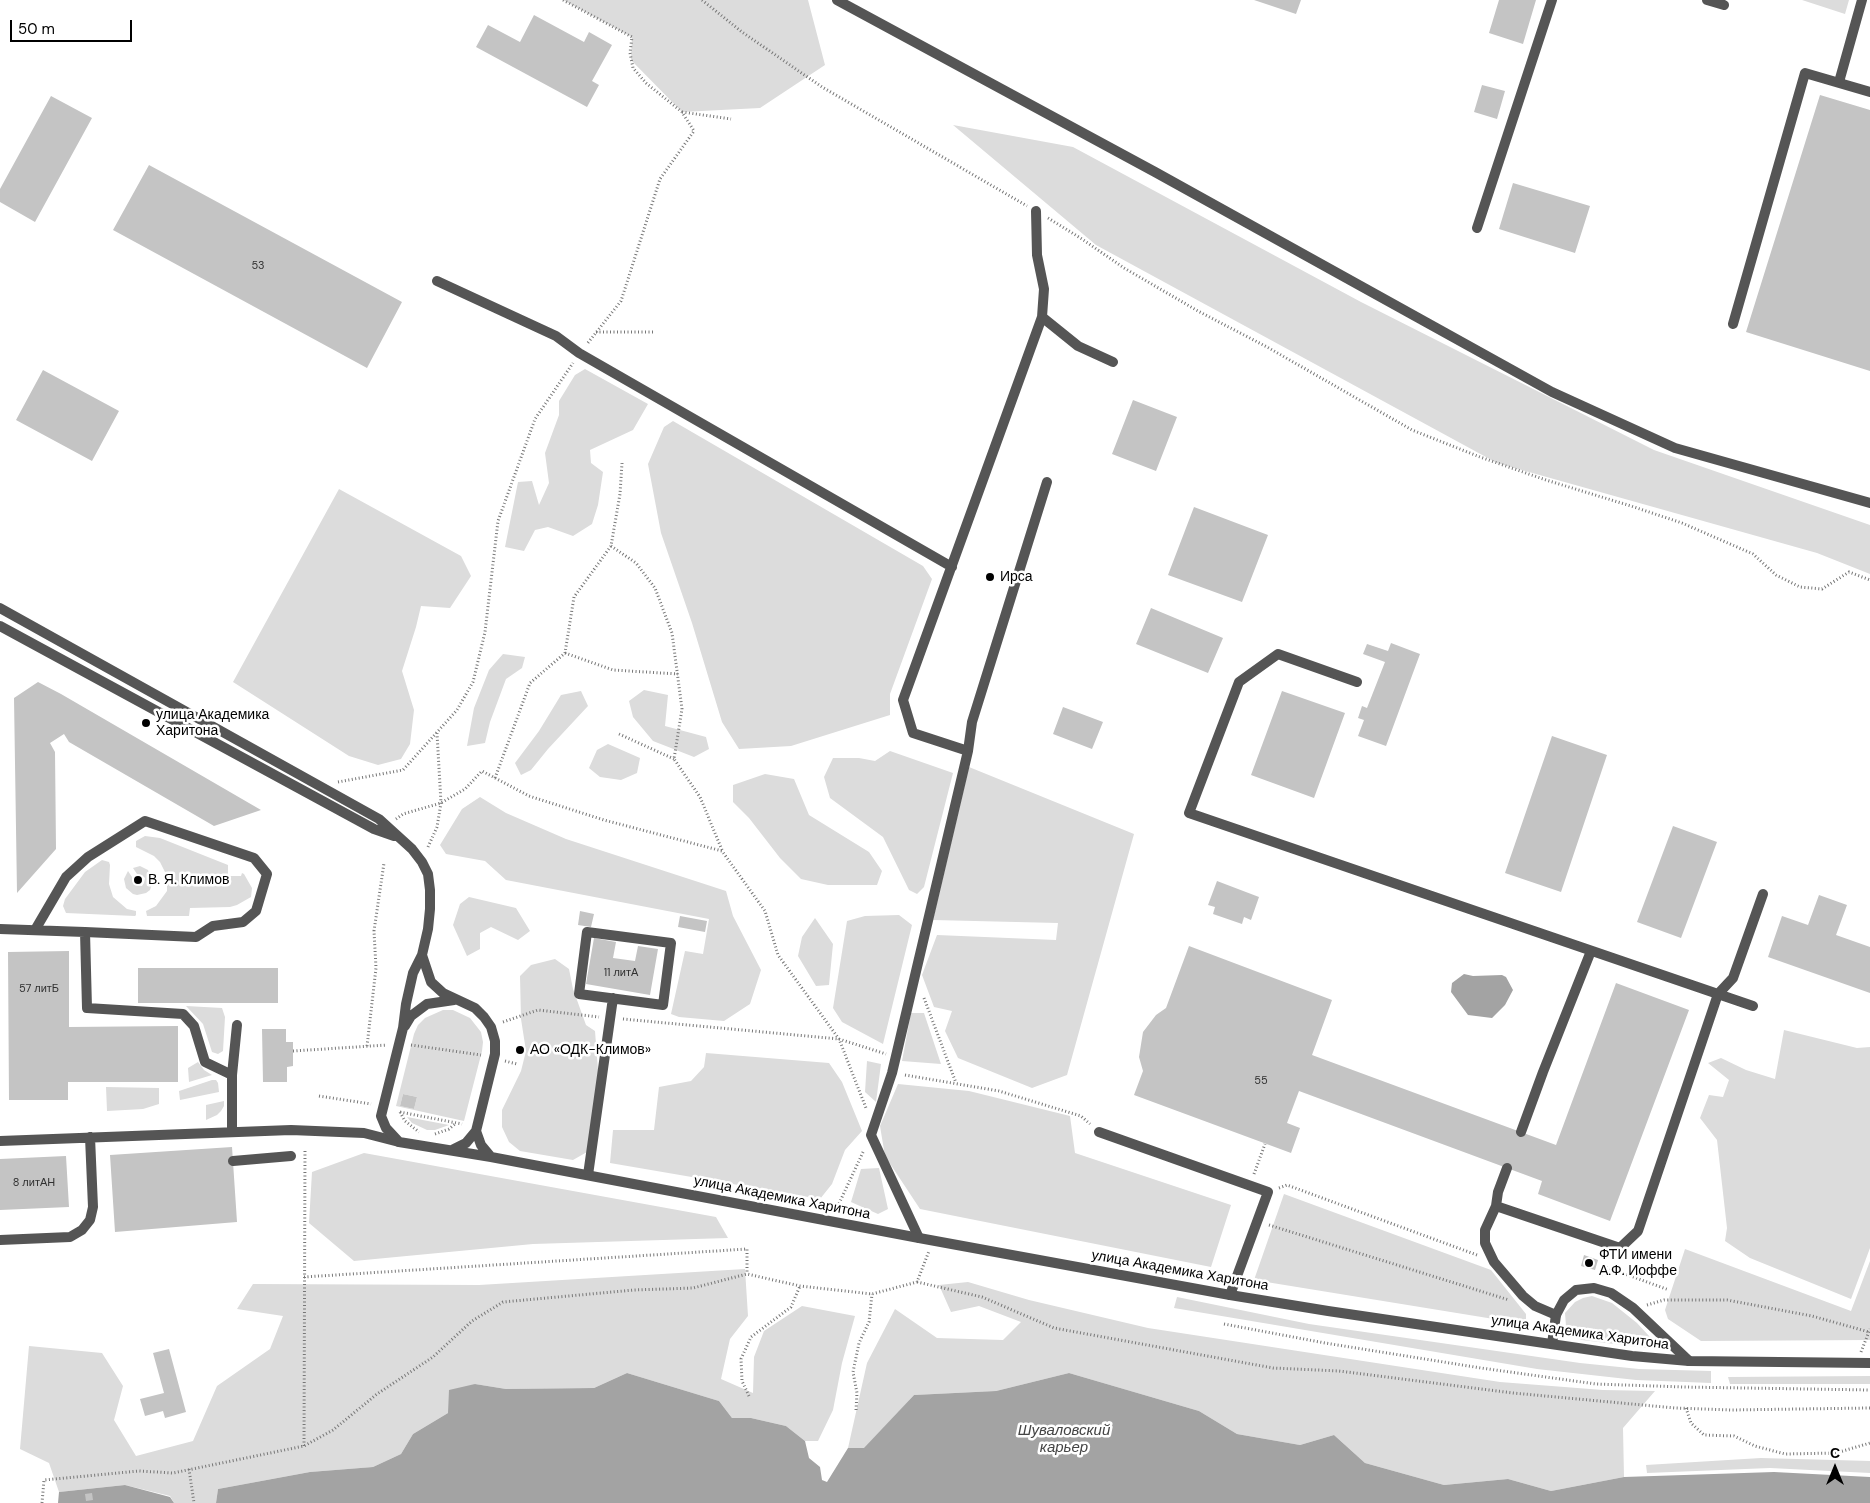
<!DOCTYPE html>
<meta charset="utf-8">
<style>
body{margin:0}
#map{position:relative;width:1870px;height:1503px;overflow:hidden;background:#fff;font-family:"DM Sans",sans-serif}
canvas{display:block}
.north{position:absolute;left:1810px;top:1443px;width:50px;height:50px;-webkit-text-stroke:4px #fff;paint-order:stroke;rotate:0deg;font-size:14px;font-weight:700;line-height:20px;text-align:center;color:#000}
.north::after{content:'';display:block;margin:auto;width:18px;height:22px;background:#000;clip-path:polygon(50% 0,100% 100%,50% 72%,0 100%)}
.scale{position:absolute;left:10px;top:20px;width:122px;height:22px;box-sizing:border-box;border:2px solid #000;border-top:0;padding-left:6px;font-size:15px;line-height:18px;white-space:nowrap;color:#000;-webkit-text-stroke:4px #fff;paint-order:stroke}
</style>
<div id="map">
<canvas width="1870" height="1503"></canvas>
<div class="north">С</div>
<div class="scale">50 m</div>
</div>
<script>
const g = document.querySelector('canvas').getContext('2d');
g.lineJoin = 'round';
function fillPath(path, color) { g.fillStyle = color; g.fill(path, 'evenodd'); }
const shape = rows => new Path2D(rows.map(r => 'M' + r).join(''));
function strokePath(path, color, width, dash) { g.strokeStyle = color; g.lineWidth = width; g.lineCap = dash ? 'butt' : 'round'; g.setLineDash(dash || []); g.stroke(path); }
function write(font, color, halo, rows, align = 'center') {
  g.font = font + ' "DM Sans",sans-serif'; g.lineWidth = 5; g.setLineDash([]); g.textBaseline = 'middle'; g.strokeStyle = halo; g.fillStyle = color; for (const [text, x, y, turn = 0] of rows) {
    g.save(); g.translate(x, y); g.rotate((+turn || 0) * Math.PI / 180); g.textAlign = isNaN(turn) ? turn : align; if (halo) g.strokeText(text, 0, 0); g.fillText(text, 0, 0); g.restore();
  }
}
fillPath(shape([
 [563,0,808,0,825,65,760,108,682,112,631,60,632,37],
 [1802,0,1849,0,1845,14],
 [953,125,1073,147,1361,302,1654,450,1870,525,1870,574,1817,553,1497,463,1096,245],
 [585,369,648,404,633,430,590,450,591,463,603,472,598,505,592,524,573,536,548,527,535,530,524,551,505,547,518,482,532,481,539,505,549,483,545,453,559,415,559,401,575,375],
 [673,421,923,566,932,579,890,694,890,715,791,746,739,749,722,722,692,623,661,533,648,464,664,427],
 [339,489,461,556,471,576,450,608,421,606,416,627,402,671,414,710,410,744,401,759,378,765,349,756,233,682],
 [503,654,525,657,522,668,506,679,490,722,485,743,467,746,474,708,489,670],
 [644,690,668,695,665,726,706,737,709,749,694,757,653,741,633,717,629,701],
 [581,691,588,706,548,749,531,770,521,775,515,763,539,731,561,695],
 [608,744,640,758,637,773,621,780,600,777,589,768,597,750],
 [890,751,953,773,924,887,917,894,909,890,883,837,830,798,824,777,833,758,859,758,875,761],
 [969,767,1134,834,1067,1075,1032,1088,958,1058,945,1031,952,1011,934,1007,922,975,937,935,1056,940,1058,923,933,920],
 [765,774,794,779,809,815,869,852,882,871,877,885,828,885,801,879,780,858,749,818,733,802,733,785],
 [480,797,506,813,566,839,726,891,733,916,761,970,750,1004,724,1021,679,1017,671,1014,685,951,703,954,709,919,506,880,485,861,446,854,440,845,462,809],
 [145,836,160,838,228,865,228,876,241,876,242,873,244,874,252,888,251,897,237,905,230,907,190,908,189,916,147,916,146,911,156,906,167,891,167,876,160,862,154,856,136,847,136,841],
 [102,860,109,862,110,865,109,884,113,897,127,909,136,911,136,915,135,916,66,913,63,906,65,899,85,872],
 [140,866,148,870,153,881,150,890,146,893,137,895,133,894,126,888,124,879,128,871,132,877,132,881,134,885,142,886,144,883,145,878,142,875,137,874,133,868],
 [469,897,516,908,530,931,518,940,491,927,480,933,480,949,467,956,453,925,460,904],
 [899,915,912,925,883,1044,842,1022,833,1008,847,921,865,916],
 [815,918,833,944,829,985,816,986,798,956,802,937],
 [555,959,569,969,573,989,586,1025,595,1031,599,1083,587,1152,573,1160,520,1151,509,1142,502,1127,502,1110,521,1071,526,1051,521,1019,520,976,531,965],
 [186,1006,222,1008,225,1017,223,1051,218,1054,212,1052,203,1024],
 [443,1010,453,1010,470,1018,481,1032,483,1042,482,1051,464,1121,396,1106,414,1034,418,1025,425,1018],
 [403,1094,417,1097,414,1109,400,1106],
 [911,1013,924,1013,941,1064,902,1061],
 [1784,1030,1857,1048,1870,1047,1870,1248,1851,1299,1750,1258,1725,1241,1727,1228,1717,1140,1700,1118,1709,1095,1723,1097,1729,1080,1708,1063,1721,1058,1746,1070,1775,1079],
 [706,1053,829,1063,842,1082,862,1131,845,1150,832,1184,820,1199,610,1163,613,1130,654,1130,659,1087,691,1081,704,1067],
 [867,1061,881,1064,876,1102,865,1092],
 [198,1062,204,1070,212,1075,189,1082,188,1068],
 [212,1080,216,1080,218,1083,219,1092,180,1100,179,1091],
 [898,1084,969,1091,1070,1116,1075,1153,1231,1205,1211,1267,920,1209,885,1156,880,1126],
 [106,1087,159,1088,159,1104,143,1109,107,1111],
 [224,1101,224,1106,221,1111,217,1115,206,1120,206,1105],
 [407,1117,449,1125,435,1130,427,1130,412,1123],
 [364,1153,716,1217,728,1238,533,1244,354,1261,309,1223,312,1172],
 [879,1168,888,1209,878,1214,851,1202,861,1169],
 [1284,1194,1491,1270,1526,1314,1526,1321,1506,1321,1254,1280],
 [1685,1249,1851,1311,1870,1261,1870,1340,1701,1341,1668,1319,1665,1310],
 [745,1269,748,1316,730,1339,721,1379,753,1393,754,1357,764,1331,802,1306,855,1316,842,1363,833,1410,818,1441,805,1441,786,1426,751,1418,732,1418,719,1401,627,1373,594,1388,506,1389,475,1384,448,1413,413,1434,401,1454,373,1467,310,1472,218,1489,216,1503,174,1503,170,1496,125,1485,59,1492,49,1463,20,1449,29,1346,102,1353,123,1386,114,1420,136,1456,193,1441,217,1386,270,1349,283,1316,237,1309,253,1284,479,1285],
 [968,1282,1029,1300,1148,1328,1500,1382,1603,1390,1655,1391,1623,1428,1624,1477,1551,1491,1508,1479,1444,1485,1365,1463,1334,1435,1300,1445,1237,1434,1199,1411,1069,1373,996,1391,914,1395,864,1449,848,1448,867,1363,895,1309,937,1338,1003,1340,1021,1322,979,1306,951,1312,939,1285],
 [1592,1296,1612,1303,1637,1323,1650,1337,1650,1346,1647,1348,1582,1340,1574,1337,1569,1332,1566,1326,1565,1313,1575,1302,1583,1298],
 [1177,1297,1309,1324,1580,1363,1639,1369,1711,1371,1711,1383,1636,1380,1537,1369,1174,1308],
 [1870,1376,1870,1384,1730,1384,1728,1377],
 [1761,1458,1870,1461,1870,1473,1770,1468,1647,1473,1646,1465]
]), '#dcdcdc');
fillPath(shape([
 [1464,974,1473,976,1502,975,1506,977,1513,990,1505,1005,1492,1018,1468,1015,1451,992,1452,983],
 [627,1373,719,1401,732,1418,751,1418,786,1426,805,1441,809,1458,820,1467,822,1480,827,1482,848,1448,864,1448,914,1395,996,1391,1069,1373,1199,1411,1237,1434,1300,1445,1334,1435,1365,1463,1444,1485,1508,1479,1551,1491,1624,1477,1774,1472,1870,1477,1870,1503,216,1503,218,1489,310,1472,373,1467,401,1454,413,1434,448,1413,449,1390,475,1384,506,1389,594,1388],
 [125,1485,170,1497,174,1503,58,1503,59,1492]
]), '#a3a3a3');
fillPath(shape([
 [1254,0,1301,0,1296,14],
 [1499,0,1536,0,1523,44,1489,33],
 [534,15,584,42,589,32,612,45,592,81,599,85,587,107,476,47,488,25,520,42],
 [1482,85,1505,91,1497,119,1474,112],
 [1820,95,1870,110,1870,371,1746,332],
 [51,96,92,118,35,222,0,202,0,189],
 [149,165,402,302,367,368,113,230],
 [1513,183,1590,206,1575,253,1499,229],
 [43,370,119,411,92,461,16,420],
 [1133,400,1177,417,1156,471,1112,454],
 [1194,507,1268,535,1242,602,1168,575],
 [1151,608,1223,638,1208,673,1136,644],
 [1391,643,1420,654,1386,746,1358,736,1364,720,1358,718,1362,706,1367,708,1385,662,1363,654,1367,644,1388,651],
 [38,682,61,694,261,810,214,826,69,742,64,734,50,743,55,752,56,849,17,893,14,698],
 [1282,691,1345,713,1314,798,1251,775],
 [1063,707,1103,722,1092,749,1053,734],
 [1552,736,1607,755,1561,892,1505,873],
 [1673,826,1717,842,1681,938,1637,922],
 [1217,881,1259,897,1251,920,1244,917,1242,924,1213,914,1215,907,1208,905],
 [1819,895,1847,905,1836,935,1870,947,1870,993,1768,957,1782,916,1808,925],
 [580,911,594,914,591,927,578,925],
 [680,916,707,921,705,932,678,927],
 [594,938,616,942,613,958,635,961,638,946,658,949,650,995,586,984],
 [1189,946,1332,1000,1312,1055,1556,1145,1616,983,1689,1010,1610,1221,1538,1194,1542,1181,1299,1091,1287,1123,1300,1128,1291,1153,1134,1095,1143,1071,1139,1057,1143,1032,1156,1015,1166,1008],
 [69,951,69,1027,178,1026,178,1082,68,1082,68,1100,9,1100,8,952],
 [138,968,278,968,278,1003,138,1003],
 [262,1029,286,1029,286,1042,293,1042,293,1066,287,1067,287,1082,263,1082],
 [403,1094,417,1097,414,1109,400,1106],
 [232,1147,237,1222,115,1232,110,1155],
 [66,1156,69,1207,0,1210,0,1159],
 [1584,1255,1598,1260,1595,1270,1581,1266],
 [169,1349,186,1412,165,1418,163,1411,145,1416,140,1399,164,1393,153,1353],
 [92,1493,93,1500,86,1501,85,1494]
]), '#c4c4c4');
strokePath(shape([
 [563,0,632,37,630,53,633,68,646,83,682,112,694,131,660,179,621,301,587,344],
 [702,0,742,32,822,87,1027,206],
 [682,112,731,119],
 [1048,218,1082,239,1124,268,1198,311,1267,347,1412,430,1480,457,1546,480,1631,506,1682,523,1753,554,1776,575,1800,587,1822,589,1849,572,1870,580],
 [596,332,655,332],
 [611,546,636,563,655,588,672,633,682,709,674,759,700,797,722,850],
 [565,653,613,670,678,674],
 [619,734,674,759],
 [495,778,530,683,565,653,574,597,611,546,620,494,622,463],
 [338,782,403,770,457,710,473,682,485,632,498,521,535,419,573,363],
 [396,819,403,814,441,803,465,789,482,771,529,796,604,820,722,851,765,911,778,955,839,1039,866,1108],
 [428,847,437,827,441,803,437,733],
 [924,998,956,1083],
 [623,1019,839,1039,886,1054],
 [503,1022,538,1010,599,1017],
 [411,1045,481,1055],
 [367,1046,376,968,374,931,384,863],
 [293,1051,387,1045],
 [505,1061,517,1064],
 [905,1075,999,1091,1081,1116,1090,1124],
 [319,1096,371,1104],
 [400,1112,405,1121,419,1132],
 [400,1112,462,1124],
 [435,1134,449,1129,456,1123],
 [1254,1174,1265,1144],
 [1279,1188,1287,1185,1477,1255],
 [836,1210,864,1150],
 [1269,1225,1509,1300],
 [1601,1276,1603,1266,1669,1290],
 [304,1277,747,1249,747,1274],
 [917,1282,982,1297,1054,1328,1273,1368,1339,1371,1513,1393,1675,1408,1731,1410,1870,1408],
 [1647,1305,1664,1300,1727,1300,1812,1316,1869,1332],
 [1224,1324,1325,1343,1481,1368,1596,1384,1683,1387,1870,1390],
 [1861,1352,1870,1329],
 [749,1396,742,1381,741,1359,751,1337,791,1307,800,1286],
 [1686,1408,1691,1423,1704,1435,1734,1436,1755,1446,1785,1454,1836,1453,1870,1443],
 [856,1410,857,1393,853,1372,859,1343,869,1322,872,1294],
 [304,1446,305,1150],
 [189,1469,194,1503],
 [42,1503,44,1480,139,1471,173,1473,304,1446,333,1430,377,1394,433,1357,472,1321,503,1302,634,1290,693,1288,747,1274,800,1286,872,1294,917,1282,929,1251]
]), '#777', 3, [1, 2.5]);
strokePath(shape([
 [837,0,1155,172,1552,392,1675,448,1870,503],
 [1707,0,1724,5],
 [1839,82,1862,0],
 [1477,228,1552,0],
 [437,281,556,336,579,353,952,567],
 [1042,317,1078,346,1113,362],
 [1733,324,1805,73,1870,92],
 [1357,682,1278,654,1239,682,1189,813,1753,1006],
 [968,751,972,722,1047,482],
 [0,929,85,932,87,1008,183,1014,194,1026,205,1062,232,1075,232,1132],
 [35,930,66,877,88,857,145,821,254,858,267,874,256,911,243,922,213,926,196,937,85,932],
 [587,932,671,943,663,1005,579,994,587,932],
 [232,1075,237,1025],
 [1099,1132,1268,1192,1230,1295],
 [1521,1132,1543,1072,1591,951],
 [0,1141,291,1130,364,1133,399,1142],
 [233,1161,291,1156],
 [1507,1168,1498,1192,1496,1206,1485,1230,1485,1243,1494,1262,1523,1296,1535,1306,1556,1315],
 [588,1175,613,998],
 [1496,1206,1620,1248,1638,1231,1718,994,1733,978,1763,894],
 [919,1238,871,1135,892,1073,968,751,913,733,903,700,1042,317,1044,289,1037,255,1036,211],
 [0,1240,70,1237,82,1230,90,1220,93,1207,90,1137]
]), '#555', 10);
strokePath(shape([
 [1552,1344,1556,1315,1564,1300,1576,1290,1594,1288,1611,1293,1633,1308,1689,1361]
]), '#555', 10);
strokePath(shape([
 [0,608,379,819,412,849,422,862,428,874,430,890,430,909,428,929,422,955,413,973,406,1004,403,1028,381,1116,386,1128,399,1142,491,1157,919,1238,1230,1295,1328,1311,1632,1356,1689,1361,1870,1363],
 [0,626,374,829,394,836],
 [422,955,431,982,443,993,475,1008,484,1017,491,1027,495,1041,495,1054,476,1131,466,1143,452,1150],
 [405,1026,411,1016,427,1004,454,1000],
 [476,1131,481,1145,491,1157]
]), '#555', 10);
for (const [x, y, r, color] of [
 [990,577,5,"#000"],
 [146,723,5,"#000"],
 [138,880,5,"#000"],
 [520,1050,5,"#000"],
 [1589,1263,5,"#000"]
]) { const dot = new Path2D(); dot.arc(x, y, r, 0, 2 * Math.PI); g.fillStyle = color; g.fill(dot); strokePath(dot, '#fff', 2); }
write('11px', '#313131', null, [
 ["53",258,266],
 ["11 литА",621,973],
 ["57 литБ",39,989],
 ["55",1261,1081],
 ["8 литАН",34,1183]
]);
write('14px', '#000', '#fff', [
 ["Ирса",1000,577],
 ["улица Академика",156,715],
 ["Харитона",156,731],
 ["В. Я. Климов",148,880],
 ["АО «ОДК-Климов»",530,1050],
 ["ФТИ имени",1599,1255],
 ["А.Ф. Иоффе",1599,1271]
], 'left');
write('14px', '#000', '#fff', [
 ["улица Академика Харитона",782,1198,11],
 ["улица Академика Харитона",1180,1271,10],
 ["улица Академика Харитона",1580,1333,8]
]);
write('italic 15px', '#444', '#fff', [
 ["Шуваловский",1064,1431],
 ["карьер",1064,1448]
]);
</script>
